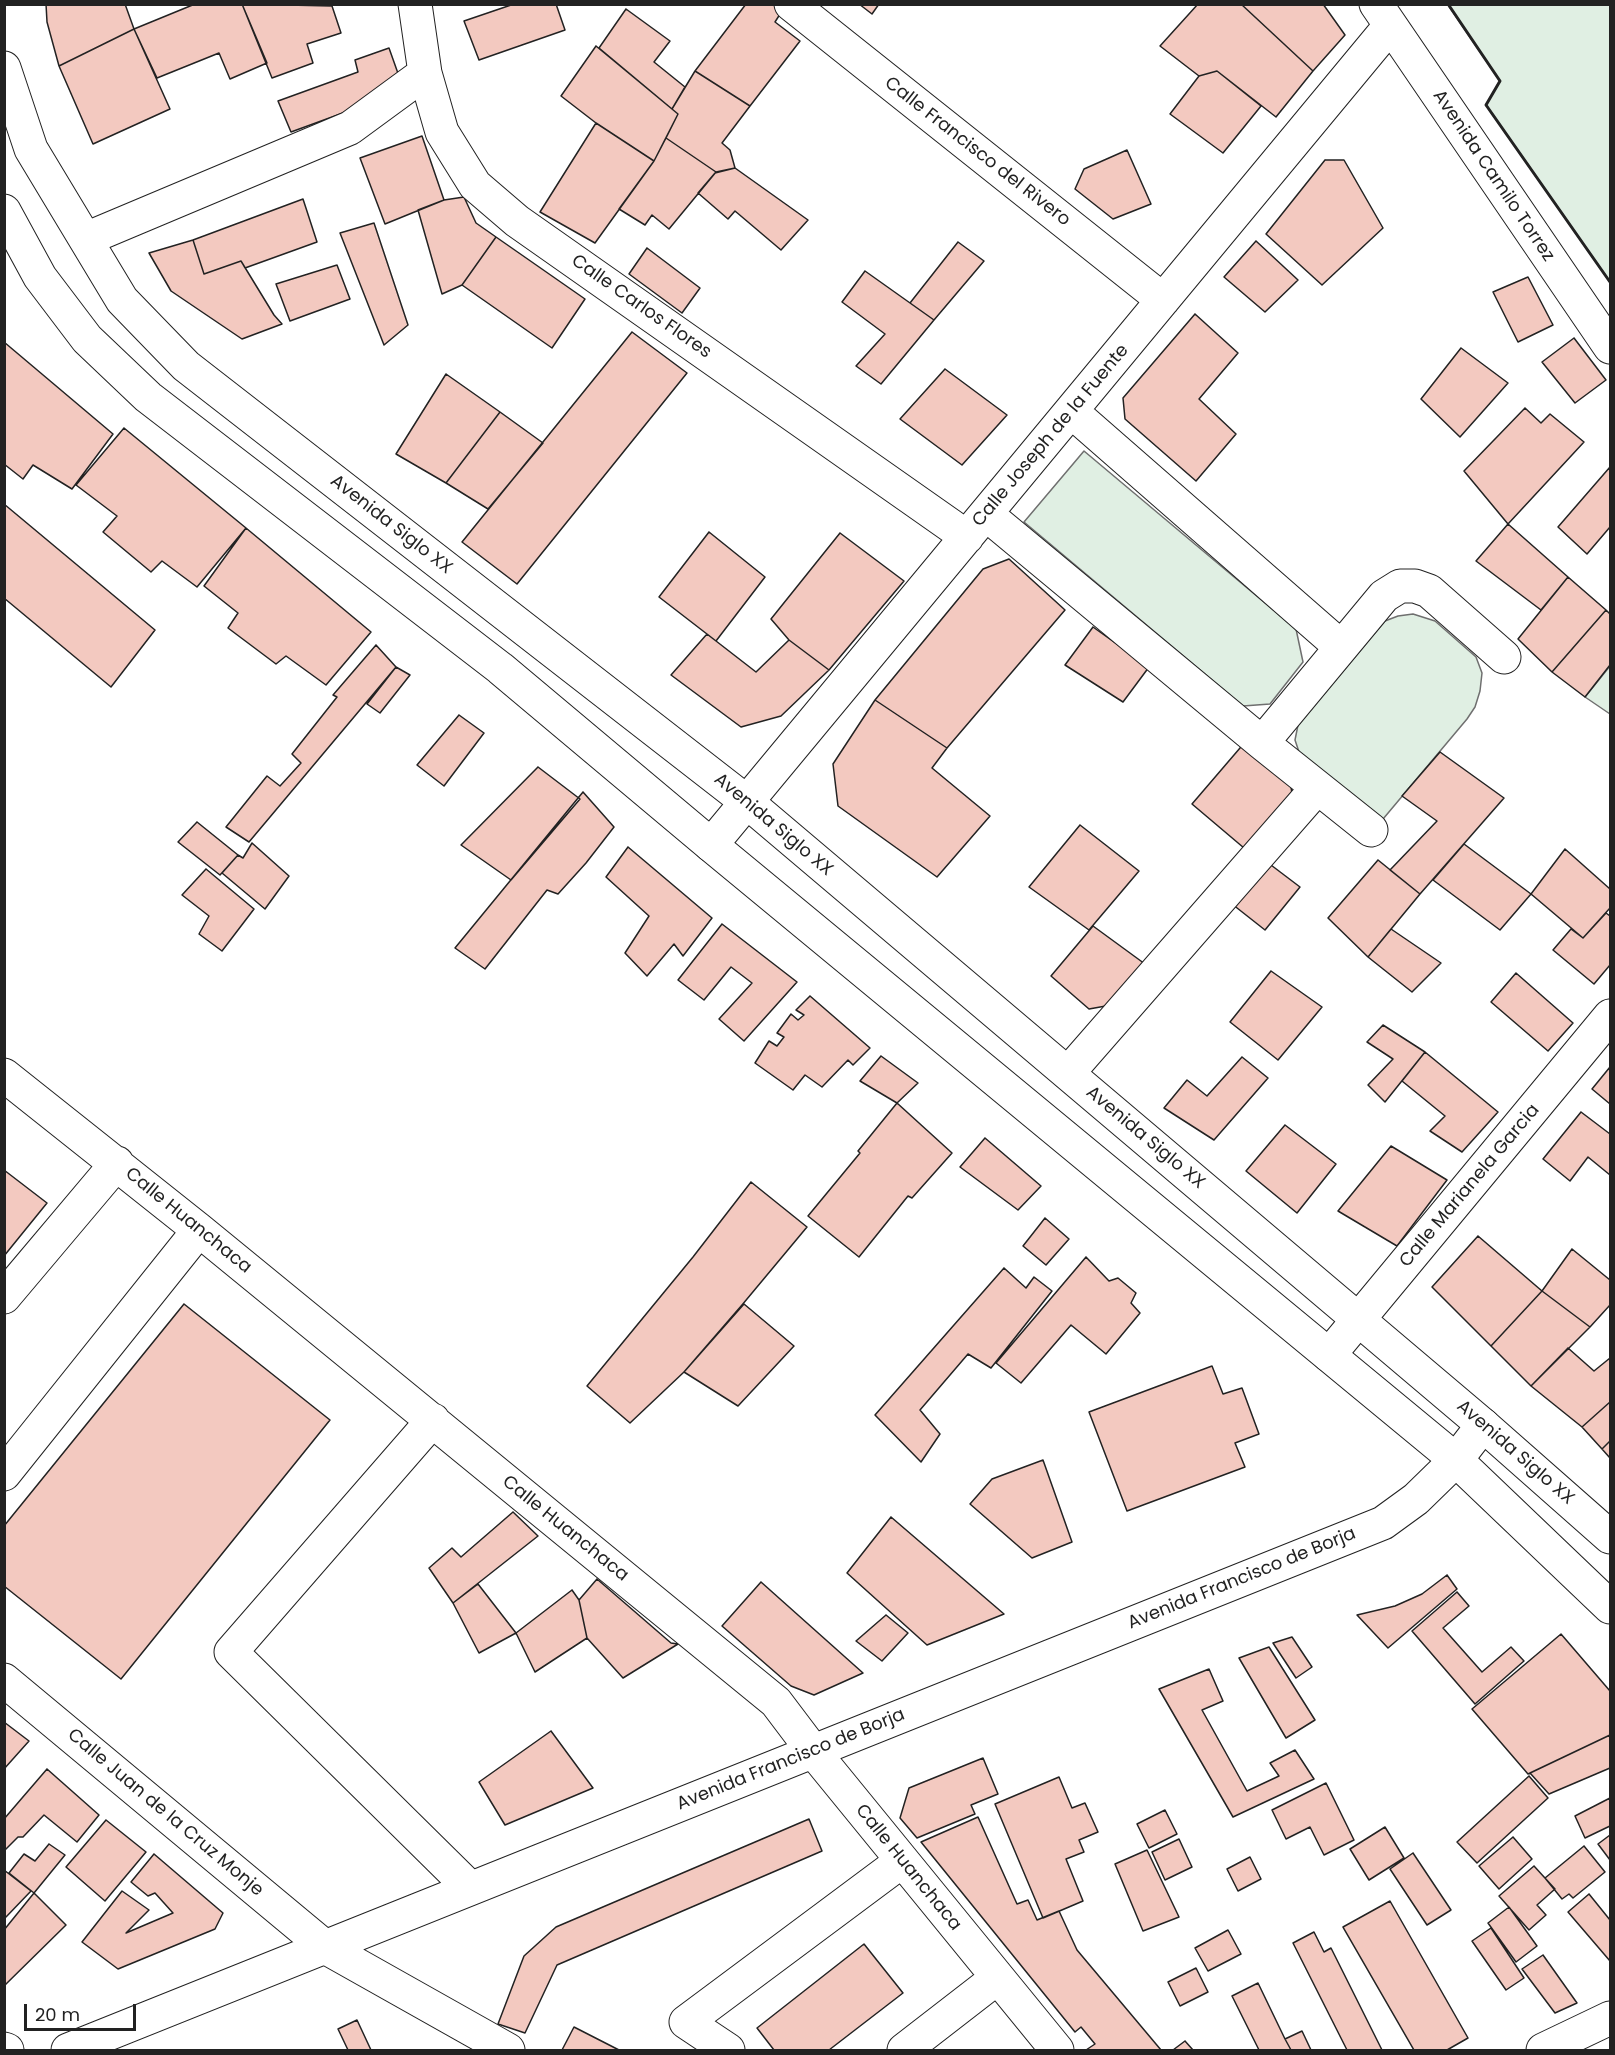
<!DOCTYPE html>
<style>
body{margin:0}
#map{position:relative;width:1615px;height:2055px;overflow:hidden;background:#fff;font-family:Poppins,sans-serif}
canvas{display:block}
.frame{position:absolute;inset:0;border:6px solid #222;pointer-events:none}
.scale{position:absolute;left:24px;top:2004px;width:112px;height:27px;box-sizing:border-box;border:3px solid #222;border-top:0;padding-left:8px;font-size:18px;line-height:21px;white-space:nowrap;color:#222;-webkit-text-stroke:4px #fff;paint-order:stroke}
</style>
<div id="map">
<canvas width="1615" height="2055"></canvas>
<div class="frame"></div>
<div class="scale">20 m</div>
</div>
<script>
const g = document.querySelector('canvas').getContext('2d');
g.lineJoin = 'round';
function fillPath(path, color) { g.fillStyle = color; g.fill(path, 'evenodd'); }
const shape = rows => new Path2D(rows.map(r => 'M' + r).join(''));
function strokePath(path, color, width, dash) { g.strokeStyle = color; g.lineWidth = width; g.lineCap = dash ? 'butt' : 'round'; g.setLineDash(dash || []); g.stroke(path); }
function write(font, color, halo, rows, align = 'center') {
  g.font = font + ' Poppins,sans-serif'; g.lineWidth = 4.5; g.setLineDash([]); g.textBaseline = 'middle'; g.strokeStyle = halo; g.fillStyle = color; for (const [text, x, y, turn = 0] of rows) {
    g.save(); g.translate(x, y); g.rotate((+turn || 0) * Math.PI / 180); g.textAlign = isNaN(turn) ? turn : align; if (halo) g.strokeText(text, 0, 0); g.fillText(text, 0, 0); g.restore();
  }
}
const green = shape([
 [1448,5,1610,5,1610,282,1486,105,1500,81,1448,5],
 [1084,451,1296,629,1303,662,1270,704,1243,706,1024,522,1084,451],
 [1413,614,1435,621,1476,657,1482,673,1480,691,1475,707,1467,719,1378,825,1300,755,1295,740,1298,725,1385,621,1398,616,1413,614],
 [1610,666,1610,714,1585,697,1610,666]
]);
fillPath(green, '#e0efe3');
strokePath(green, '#6f6f6f', 1.5);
const building = shape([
 [46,4,125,4,134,29,59,66,47,22,46,4],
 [195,4,242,4,267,63,230,79,219,53,157,78,134,29,195,4],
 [242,4,332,6,341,33,307,44,313,63,272,78,242,4],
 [514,4,556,4,565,30,479,60,464,21,514,4],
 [746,4,773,4,782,11,775,22,800,41,750,106,695,71,746,4],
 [859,4,879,4,872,14,859,4],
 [1198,4,1241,4,1313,71,1276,117,1217,71,1199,76,1160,46,1198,4],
 [1241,4,1323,4,1345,35,1313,71,1241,4],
 [626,9,670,41,654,62,685,87,672,109,599,48,626,9],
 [134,29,170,109,93,144,59,66,134,29],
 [596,46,678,114,654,161,596,123,561,96,596,46],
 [389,48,400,79,343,113,291,132,278,101,358,72,355,60,389,48],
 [695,71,750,106,722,143,730,150,735,168,716,172,666,138,678,114,672,109,695,71],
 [1217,71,1261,106,1223,153,1170,114,1199,76,1217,71],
 [596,123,654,161,595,243,540,212,596,123],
 [422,136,444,200,385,224,360,158,422,136],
 [666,138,716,172,669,229,652,215,645,225,619,209,654,161,666,138],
 [1127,150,1151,204,1113,219,1075,189,1084,169,1127,150],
 [1325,160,1344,160,1383,228,1322,285,1266,234,1325,160],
 [735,168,808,220,781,250,735,211,728,219,698,193,715,173,735,168],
 [464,197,476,223,496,237,462,285,442,294,418,210,444,200,464,197],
 [303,199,317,242,245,268,241,261,204,274,193,240,303,199],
 [374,223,408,325,384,345,340,233,374,223],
 [496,237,585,299,552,348,462,285,496,237],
 [193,240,204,274,241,261,274,315,282,324,242,339,171,291,149,253,193,240],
 [1256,241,1298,280,1265,312,1224,277,1256,241],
 [958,242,984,261,934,320,910,303,958,242],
 [647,248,700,288,682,313,629,274,647,248],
 [337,265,350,299,290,321,276,284,337,265],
 [865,271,934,320,881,384,856,366,885,334,842,302,865,271],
 [1528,277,1553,325,1518,342,1493,292,1528,277],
 [1195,314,1238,353,1199,399,1236,434,1196,481,1125,419,1123,398,1195,314],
 [632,332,687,373,517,584,462,542,632,332],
 [1574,338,1606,380,1575,403,1542,362,1574,338],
 [4,342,113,434,72,489,33,465,23,479,4,464,4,342],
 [1461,348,1508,383,1460,437,1421,399,1461,348],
 [945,369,1007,415,962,465,900,419,945,369],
 [446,374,500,412,446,483,396,454,446,374],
 [1525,408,1541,423,1550,414,1584,442,1508,524,1464,471,1525,408],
 [500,412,543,443,488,509,446,483,500,412],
 [124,428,246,528,197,587,162,561,151,572,103,532,117,516,76,485,124,428],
 [1610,467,1610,527,1587,554,1558,527,1610,467],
 [4,504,155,630,111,687,4,598,4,504],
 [1508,524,1568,577,1541,610,1476,561,1508,524],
 [246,528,371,632,326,685,286,656,276,664,228,628,238,613,204,586,246,528],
 [709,532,765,577,716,641,659,597,709,532],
 [840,533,904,581,829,670,789,640,771,619,840,533],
 [1009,559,1065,610,947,748,875,700,983,569,1009,559],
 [1568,577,1606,610,1552,672,1518,639,1568,577],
 [1606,610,1610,614,1610,665,1585,697,1552,672,1606,610],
 [1093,627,1149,667,1123,702,1065,665,1093,627],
 [707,634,756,672,789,640,829,670,781,716,741,727,671,675,707,634],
 [376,645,396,667,249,842,226,827,267,776,280,786,301,763,292,754,337,697,333,695,376,645],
 [396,667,410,675,380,713,367,704,396,667],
 [875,700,947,748,932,768,990,816,937,877,838,806,833,764,875,700],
 [459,715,484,733,444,786,417,765,459,715],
 [1246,741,1289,772,1292,794,1244,848,1192,804,1246,741],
 [1440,752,1504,798,1420,894,1390,870,1437,821,1402,796,1440,752],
 [538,767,580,799,511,880,461,845,538,767],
 [583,792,614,827,586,863,558,894,547,890,485,969,455,948,583,792],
 [197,822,238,855,220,875,178,842,197,822],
 [1080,825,1139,871,1089,930,1029,887,1080,825],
 [252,843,289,876,265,909,222,873,238,855,243,858,252,843],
 [1464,844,1531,894,1500,930,1433,880,1464,844],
 [628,847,712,918,683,956,674,944,647,976,625,953,649,916,606,877,628,847],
 [1565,849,1610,889,1610,908,1583,938,1531,894,1565,849],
 [1378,860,1420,894,1368,957,1328,918,1378,860],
 [1267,862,1300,887,1265,930,1232,904,1267,862],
 [206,869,254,909,222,951,199,934,209,916,182,895,206,869],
 [1606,913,1610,916,1610,965,1594,984,1553,950,1571,929,1583,938,1606,913],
 [722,924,797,982,744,1041,719,1019,752,983,731,967,704,1000,678,980,722,924],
 [1093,926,1145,964,1117,1004,1089,1009,1051,976,1093,926],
 [1391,929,1441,963,1412,992,1368,957,1391,929],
 [1271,971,1322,1007,1278,1060,1230,1022,1271,971],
 [1516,973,1573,1023,1548,1051,1491,1002,1516,973],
 [810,996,870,1048,853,1065,848,1060,822,1087,805,1075,793,1090,755,1063,769,1041,777,1046,784,1037,777,1033,791,1014,798,1020,804,1015,796,1010,810,996],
 [1383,1025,1425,1052,1385,1102,1368,1085,1393,1059,1367,1042,1383,1025],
 [1425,1052,1498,1112,1462,1152,1430,1131,1445,1116,1402,1081,1425,1052],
 [881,1056,918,1083,897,1103,860,1081,881,1056],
 [1242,1057,1268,1078,1214,1140,1164,1108,1187,1080,1207,1096,1242,1057],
 [1610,1067,1610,1104,1592,1089,1610,1067],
 [897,1103,952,1153,912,1198,908,1196,859,1257,808,1216,860,1153,858,1151,897,1103],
 [1581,1112,1610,1134,1610,1175,1588,1157,1570,1181,1543,1159,1581,1112],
 [1285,1125,1336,1164,1297,1213,1246,1171,1285,1125],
 [985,1138,1041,1186,1018,1210,960,1167,985,1138],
 [1391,1146,1447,1180,1397,1246,1338,1211,1391,1146],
 [4,1170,47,1203,4,1256,4,1170],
 [751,1182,807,1227,742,1305,684,1372,630,1423,587,1386,693,1257,751,1182],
 [1045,1218,1069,1239,1046,1265,1023,1246,1045,1218],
 [1478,1236,1542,1291,1491,1346,1432,1287,1478,1236],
 [1572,1249,1610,1280,1610,1305,1590,1327,1542,1291,1572,1249],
 [1086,1257,1109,1281,1118,1278,1136,1293,1131,1303,1140,1313,1106,1354,1071,1325,1021,1383,996,1363,1086,1257],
 [1004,1268,1026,1288,1034,1277,1052,1291,991,1368,968,1354,920,1410,940,1434,921,1462,875,1415,1004,1268],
 [1542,1291,1590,1327,1531,1386,1491,1346,1542,1291],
 [184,1304,330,1420,121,1679,4,1586,4,1526,184,1304],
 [744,1304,794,1346,738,1406,684,1372,744,1304],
 [1568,1348,1594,1371,1610,1358,1610,1402,1582,1427,1531,1386,1568,1348],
 [1212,1366,1223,1394,1242,1388,1259,1434,1235,1443,1245,1467,1127,1511,1089,1412,1212,1366],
 [1610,1402,1610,1441,1602,1449,1582,1427,1610,1402],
 [1610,1441,1610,1458,1602,1449,1610,1441],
 [1043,1460,1072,1542,1032,1558,970,1504,992,1479,1043,1460],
 [513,1512,538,1536,453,1603,429,1568,452,1548,461,1557,513,1512],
 [891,1517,1004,1614,927,1645,847,1573,891,1517],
 [1447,1575,1457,1589,1388,1648,1357,1615,1395,1606,1422,1594,1447,1575],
 [597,1579,671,1643,678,1644,623,1678,587,1638,579,1600,597,1579],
 [761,1582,863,1673,814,1695,791,1686,722,1626,761,1582],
 [478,1584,516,1633,479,1653,453,1603,478,1584],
 [572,1590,579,1600,587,1638,535,1672,516,1633,572,1590],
 [1457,1592,1469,1606,1443,1628,1482,1672,1511,1647,1524,1661,1475,1704,1412,1631,1457,1592],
 [886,1615,908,1633,882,1661,856,1641,886,1615],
 [1561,1634,1610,1691,1610,1735,1528,1774,1472,1709,1561,1634],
 [1292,1637,1312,1667,1296,1678,1273,1643,1292,1637],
 [1269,1647,1315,1720,1286,1738,1239,1658,1269,1647],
 [1209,1669,1223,1701,1202,1710,1247,1791,1279,1776,1270,1763,1295,1750,1314,1779,1233,1817,1159,1689,1209,1669],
 [4,1722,29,1741,4,1769,4,1722],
 [551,1731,593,1788,505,1825,479,1782,551,1731],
 [1610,1735,1610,1768,1549,1794,1530,1773,1610,1735],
 [983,1758,998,1794,971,1805,975,1814,917,1838,900,1818,909,1788,983,1758],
 [47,1769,99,1815,77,1842,44,1815,23,1837,18,1837,4,1851,4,1819,47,1769],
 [1529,1776,1548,1798,1477,1863,1457,1842,1529,1776],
 [1059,1777,1072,1808,1085,1803,1098,1832,1079,1840,1084,1852,1066,1859,1083,1901,1043,1918,995,1804,1059,1777],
 [1326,1783,1354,1840,1324,1855,1310,1827,1286,1839,1272,1810,1326,1783],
 [1610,1798,1610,1826,1585,1838,1575,1816,1610,1798],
 [1165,1810,1177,1834,1149,1848,1137,1824,1165,1810],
 [978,1817,1017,1904,1028,1900,1037,1920,1059,1911,1077,1950,1161,2050,1086,2050,1095,2044,1081,2027,1075,2032,921,1842,978,1817],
 [809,1819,822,1851,557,1965,525,2033,498,2024,524,1956,556,1927,809,1819],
 [106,1820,146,1852,105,1901,66,1867,106,1820],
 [1385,1827,1404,1858,1369,1880,1350,1849,1385,1827],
 [1610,1835,1610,1860,1598,1844,1610,1835],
 [1513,1837,1532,1859,1499,1889,1479,1866,1513,1837],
 [1179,1839,1192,1867,1165,1880,1152,1852,1179,1839],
 [49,1844,65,1855,34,1893,9,1873,24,1854,35,1861,49,1844],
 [1584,1846,1605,1872,1573,1898,1569,1894,1562,1899,1545,1878,1584,1846],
 [1147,1850,1179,1917,1143,1931,1115,1864,1147,1850],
 [1413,1853,1451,1910,1427,1925,1390,1869,1413,1853],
 [154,1854,223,1913,215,1929,118,1969,82,1942,122,1891,149,1910,126,1933,173,1913,155,1893,148,1896,131,1882,154,1854],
 [1250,1857,1261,1879,1238,1891,1227,1869,1250,1857],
 [1534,1866,1555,1889,1537,1905,1546,1915,1529,1930,1499,1896,1534,1866],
 [4,1870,31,1891,6,1917,4,1915,4,1870],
 [34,1893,66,1925,4,1986,4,1930,34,1893],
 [1589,1894,1610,1920,1610,1961,1568,1912,1589,1894],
 [1390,1901,1468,2038,1447,2050,1414,2050,1343,1927,1390,1901],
 [1509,1907,1537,1946,1516,1962,1488,1923,1509,1907],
 [1491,1928,1524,1978,1506,1990,1472,1941,1491,1928],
 [1228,1930,1241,1954,1208,1971,1195,1948,1228,1930],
 [1314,1932,1324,1952,1331,1948,1382,2050,1347,2050,1293,1943,1314,1932],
 [864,1944,903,1993,829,2050,774,2050,757,2028,864,1944],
 [1543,1955,1577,2003,1555,2013,1522,1969,1543,1955],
 [1196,1968,1208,1992,1180,2006,1168,1982,1196,1968],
 [1258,1983,1285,2039,1291,2050,1259,2050,1232,1996,1258,1983],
 [357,2020,371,2050,348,2050,338,2029,357,2020],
 [574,2027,619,2050,562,2050,574,2027],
 [1302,2031,1311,2050,1291,2050,1285,2039,1302,2031],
 [1185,2041,1193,2050,1173,2050,1185,2041]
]);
fillPath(building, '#f3c9c0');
strokePath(building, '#222', 1.5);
const minor = shape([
 [415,4,425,73,442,132,475,185,517,221,967,537],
 [791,4,1163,300],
 [1376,4,1610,347],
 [86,239,350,128,425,73],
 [1071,411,1341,647],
 [986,514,1262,743,1371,830],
 [1262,743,1384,596,1400,586,1415,586,1429,591,1504,657],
 [711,845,1390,26],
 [1068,1073,1317,788],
 [4,1075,199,1230,776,1702,813,1751,1057,2050],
 [4,1297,117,1163],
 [1329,1355,1610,1016],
 [433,1420,231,1652,470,1888],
 [4,1474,199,1230],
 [4,1680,325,1947,508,2050],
 [4,2049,7,2050],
 [68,2050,1383,1523,1416,1499,1456,1460,1483,1425],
 [728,2050,686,2022,902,1861],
 [904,2050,997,1978],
 [1543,2050,1610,2018]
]);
const highway = shape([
 [4,68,31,149,122,300,186,366,747,802,1483,1425,1610,1537],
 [4,211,40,277,87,339,148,397,500,668,711,845,1456,1460,1610,1607]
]);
strokePath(minor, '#222', 35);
strokePath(highway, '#222', 35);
strokePath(minor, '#fff', 33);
strokePath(highway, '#fff', 33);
strokePath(shape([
 [1448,4,1500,81,1486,105,1610,282]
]), '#222', 3);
write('18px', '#222', '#fff', [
 ["Calle Francisco del Rivero",977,152,38],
 ["Avenida Camilo Torrez",1493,176,56],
 ["Calle Carlos Flores",641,307,35],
 ["Calle Joseph de la Fuente",1051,436,-50],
 ["Avenida Siglo XX",391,525,38],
 ["Avenida Siglo XX",773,825,40],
 ["Avenida Siglo XX",1145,1138,40],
 ["Calle Marianela Garcia",1470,1186,-50],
 ["Calle Huanchaca",188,1221,39],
 ["Avenida Siglo XX",1515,1453,41],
 ["Calle Huanchaca",565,1529,39],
 ["Avenida Francisco de Borja",1242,1579,-22],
 ["Avenida Francisco de Borja",791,1760,-22],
 ["Calle Juan de la Cruz Monje",165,1813,40],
 ["Calle Huanchaca",908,1868,51]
]);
</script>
